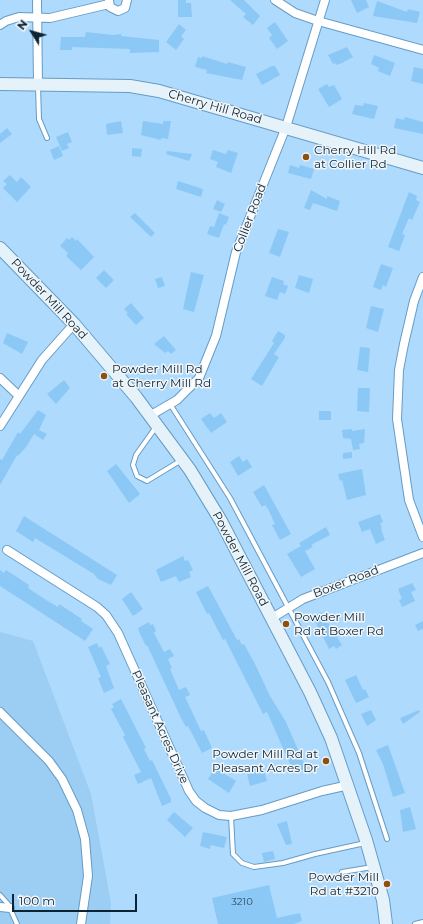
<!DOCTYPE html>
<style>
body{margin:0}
#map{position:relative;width:423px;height:924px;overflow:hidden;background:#aedafd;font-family:Montserrat,sans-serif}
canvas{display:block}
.north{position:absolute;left:12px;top:12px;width:40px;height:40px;-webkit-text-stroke:3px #f0f6fa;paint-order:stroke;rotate:307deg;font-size:11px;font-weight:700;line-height:16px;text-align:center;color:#0c2333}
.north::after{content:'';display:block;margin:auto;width:14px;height:18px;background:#0c2333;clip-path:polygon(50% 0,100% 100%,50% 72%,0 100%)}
.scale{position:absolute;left:12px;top:894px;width:125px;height:18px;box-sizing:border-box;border:2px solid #0c2333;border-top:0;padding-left:5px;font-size:12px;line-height:14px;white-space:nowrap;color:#0c2333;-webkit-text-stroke:3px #f0f6fa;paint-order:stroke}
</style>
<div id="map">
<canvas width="423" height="924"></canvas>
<div class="north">N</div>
<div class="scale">100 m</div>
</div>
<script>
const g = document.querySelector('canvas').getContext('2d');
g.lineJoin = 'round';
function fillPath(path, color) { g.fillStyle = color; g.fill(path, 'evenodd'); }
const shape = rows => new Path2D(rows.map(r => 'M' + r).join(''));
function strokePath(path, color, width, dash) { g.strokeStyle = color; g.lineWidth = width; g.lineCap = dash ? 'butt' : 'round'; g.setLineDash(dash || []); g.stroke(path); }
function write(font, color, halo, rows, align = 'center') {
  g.font = font + ' Montserrat,sans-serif'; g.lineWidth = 3; g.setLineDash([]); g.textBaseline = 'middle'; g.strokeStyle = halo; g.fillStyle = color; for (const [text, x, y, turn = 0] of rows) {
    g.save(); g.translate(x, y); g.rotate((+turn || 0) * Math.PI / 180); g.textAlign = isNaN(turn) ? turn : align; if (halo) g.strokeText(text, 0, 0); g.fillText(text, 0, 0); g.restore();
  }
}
fillPath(shape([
 [0,632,33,641,91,794,111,903,110,924,0,924]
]), '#9ccdf2');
fillPath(shape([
 [178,0,186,0,186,3,191,3,192,17,178,17],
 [230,0,244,0,260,16,253,25,243,17,246,14],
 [351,0,366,0,369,7,357,13],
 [377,1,407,12,408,9,420,12,417,23,373,16],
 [275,22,288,41,277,49,269,38,272,35,267,28],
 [179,24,186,30,181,36,184,39,176,50,166,42],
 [86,32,113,35,121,34,121,36,159,40,159,52,130,53,130,49,72,47,72,50,60,50,61,37,85,37],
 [347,47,353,57,342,63,336,65,335,63,333,64,328,55],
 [374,55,395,63,390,76,378,71,379,68,371,64],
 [202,56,227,64,228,62,246,67,242,80,206,73,207,70,195,67,198,57,202,58],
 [272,66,275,66,280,75,262,85,256,74],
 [414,67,423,69,423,84,411,81],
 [327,84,329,87,334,85,342,99,329,107,318,89],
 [364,103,378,106,374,119,352,114,355,105,363,106],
 [405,117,423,122,423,134,394,128,396,118,404,120],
 [121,121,123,133,107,135,106,124],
 [143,121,163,124,163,121,171,121,168,139,161,138,161,140,141,135],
 [7,128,12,134,0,143,0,134],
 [68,132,72,142,67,144,69,148,62,151,56,137],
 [59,146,63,156,54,160,50,150],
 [132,148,142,149,141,157,132,156],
 [213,150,226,154,228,150,238,153,231,173,216,167,218,162,210,159],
 [167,151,192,154,189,161,166,154],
 [290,165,299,168,300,165,314,169,311,179,288,173],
 [10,175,17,182,21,177,31,187,17,202,3,188,7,184,3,181],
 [178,181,203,189,201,197,176,189],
 [311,190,327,199,327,196,340,201,337,211,313,203,310,210,304,208],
 [409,192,417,196,416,200,420,202,412,220,409,218,402,234,405,235,399,251,388,247],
 [217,200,225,204,221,212,213,209],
 [135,213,155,233,151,237,130,217],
 [219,213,229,217,226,225,224,224,219,238,207,234,210,226,214,227],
 [278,229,289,232,280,257,269,253],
 [72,237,76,241,77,239,94,257,81,270,66,256,68,253,60,246,67,238,69,240],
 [381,264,393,268,386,287,383,285,381,290,373,287],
 [104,270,114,280,106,288,96,278],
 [191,272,204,275,194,312,183,309],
 [299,275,313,279,309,293,295,288],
 [162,277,165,286,158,288,155,279],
 [272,277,284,281,283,284,288,286,285,294,280,292,277,300,265,296],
 [131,303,144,318,136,325,126,314,128,313,124,309],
 [371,306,384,309,378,332,366,328],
 [278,331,285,335,285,338,274,354,279,357,262,386,251,379,274,343,272,341],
 [7,333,28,342,22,354,3,343],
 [164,336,176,350,171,354,168,351,165,353,154,344],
 [360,347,370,348,368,372,357,370],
 [64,380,70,388,56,404,47,394],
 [358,388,370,388,369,412,357,411],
 [38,410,46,415,39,430,47,434,43,440,34,434,26,447,18,456,17,455,0,485,0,459,2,460,18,432,20,434],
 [319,411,331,411,331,420,319,420],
 [210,413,214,418,221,413,227,422,211,433,201,419],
 [352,429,352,431,365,429,364,443,359,444,360,449,353,450,351,439,343,438,342,430],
 [352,452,352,458,343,459,343,453],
 [239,456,243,462,247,459,252,467,238,476,230,462],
 [116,464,140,494,129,503,107,471],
 [362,469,366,495,347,500,342,480,340,481,338,474],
 [264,485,291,534,280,540,272,525,275,524,268,509,265,505,262,507,253,492],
 [380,514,383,522,380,523,382,528,381,529,385,540,376,544,370,529,362,532,358,522],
 [24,516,117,575,111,585,98,579,94,574,35,538,33,542,16,531],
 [326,527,330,535,311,545,313,547,305,551,315,569,301,577,287,554,301,546,299,543],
 [183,556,185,561,188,560,193,570,189,572,191,577,179,582,176,576,161,582,156,570],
 [0,570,4,573,6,570,29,585,28,588,46,600,58,607,59,604,82,619,81,621,93,629,85,641,0,586],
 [412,583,416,590,411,592,415,601,402,607,399,600,402,599,398,589],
 [208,586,237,640,239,639,242,645,244,644,255,664,270,696,286,722,306,768,294,773,267,712,263,714,225,639,223,640,209,613,207,614,196,592],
 [131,592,143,609,133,616,122,599],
 [321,612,342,645,336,649,334,646,329,649,313,617],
 [423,621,423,629,418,631,415,625],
 [149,622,150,625,153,624,156,631,154,633,164,652,170,649,174,656,168,659,172,668,170,669,179,690,186,687,190,695,185,697,201,731,204,730,212,748,202,753,188,726,186,727,181,718,147,645,146,646,140,634,138,628],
 [97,643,99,648,101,646,110,664,106,666,114,688,104,693,98,678,101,677,88,647],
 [356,675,363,690,365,689,369,697,356,703,345,680],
 [121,699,146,748,144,749,150,761,152,760,171,799,171,802,162,806,151,778,138,784,134,775,141,772,123,737,125,735,111,709,114,707,112,704],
 [371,710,376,720,367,726,361,714],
 [419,710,420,712,403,724,400,718],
 [388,745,405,793,393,797,383,764,376,750],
 [255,765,257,771,264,769,267,781,250,786,247,774,250,773,248,767],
 [215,768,236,781,229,793,208,779],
 [410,807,416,829,403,832,400,810],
 [174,812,193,828,185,837,167,820],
 [287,821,292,844,286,845,277,824],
 [203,832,227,837,224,848,211,845,210,849,200,846],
 [273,851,275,859,264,862,262,853],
 [269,885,277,918,300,913,302,921,294,924,218,924,212,898]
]), '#8cc8f5');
const service = shape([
 [38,86,39,119,47,138],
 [170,404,230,498,328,682,359,753,387,839],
 [156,427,136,455,133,465,137,476,147,481,180,461],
 [231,816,233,854,242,863,254,867,283,863,315,854,365,843],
 [342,872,373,867],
 [0,895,8,904,17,924],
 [415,924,423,922]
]);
const minor = shape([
 [37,0,38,83],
 [109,0,110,7,118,11,125,8,127,0],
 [275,0,295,13,318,21,423,50],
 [0,25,6,21,19,17,50,18,109,4],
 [423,277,414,301,404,344,399,370,397,419,409,500,423,537],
 [0,378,19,396],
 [151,415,177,400,199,378,216,336,236,252,286,127,325,0],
 [0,426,42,360,74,324],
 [7,550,97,607,106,615,118,633,189,791,196,801,205,808,219,815,231,816,262,810,322,791,349,785],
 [272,618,303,599,423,553],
 [0,712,49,761,62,779,77,810,85,839,88,876,81,924],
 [0,907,10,908]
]);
const secondary = shape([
 [0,84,130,86,159,91,423,168],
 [0,248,74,324,136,397,190,470,221,521,310,692,331,738,366,840,383,900,386,924]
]);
strokePath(service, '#669cc5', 6);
strokePath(minor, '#669cc5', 10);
strokePath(secondary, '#669cc5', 14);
strokePath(service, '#fff', 4);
strokePath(minor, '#fff', 8);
strokePath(secondary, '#e6f2fa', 12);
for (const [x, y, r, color] of [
 [306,157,4,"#8d510f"],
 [104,376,4,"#8d510f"],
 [286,624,4,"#8d510f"],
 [326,761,4,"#8d510f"],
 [387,884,4,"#8d510f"]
]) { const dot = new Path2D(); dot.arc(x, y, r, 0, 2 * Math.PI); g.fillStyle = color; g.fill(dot); strokePath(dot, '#f0f6fa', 1.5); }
write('10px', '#2c4c64', null, [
 ["3210",242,902]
]);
write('12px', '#0c2333', '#f0f6fa', [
 ["Cherry Hill Road",215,107,16],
 ["Collier Road",250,218,-69],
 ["Powder Mill Road",49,299,47],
 ["Powder Mill Road",240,559,62],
 ["Boxer Road",346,582,-21],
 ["Pleasant Acres Drive",160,727,66]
]);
write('12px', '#0c2333', '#f0f6fa', [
 ["Cherry Hill Rd",314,150],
 ["at Collier Rd",314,164],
 ["Powder Mill Rd",112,369],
 ["at Cherry Mill Rd",112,383],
 ["Powder Mill",294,617],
 ["Rd at Boxer Rd",294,631],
 ["Powder Mill Rd at",318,754,"right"],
 ["Pleasant Acres Dr",318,768,"right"],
 ["Powder Mill",379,877,"right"],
 ["Rd at #3210",379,891,"right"]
], 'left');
</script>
